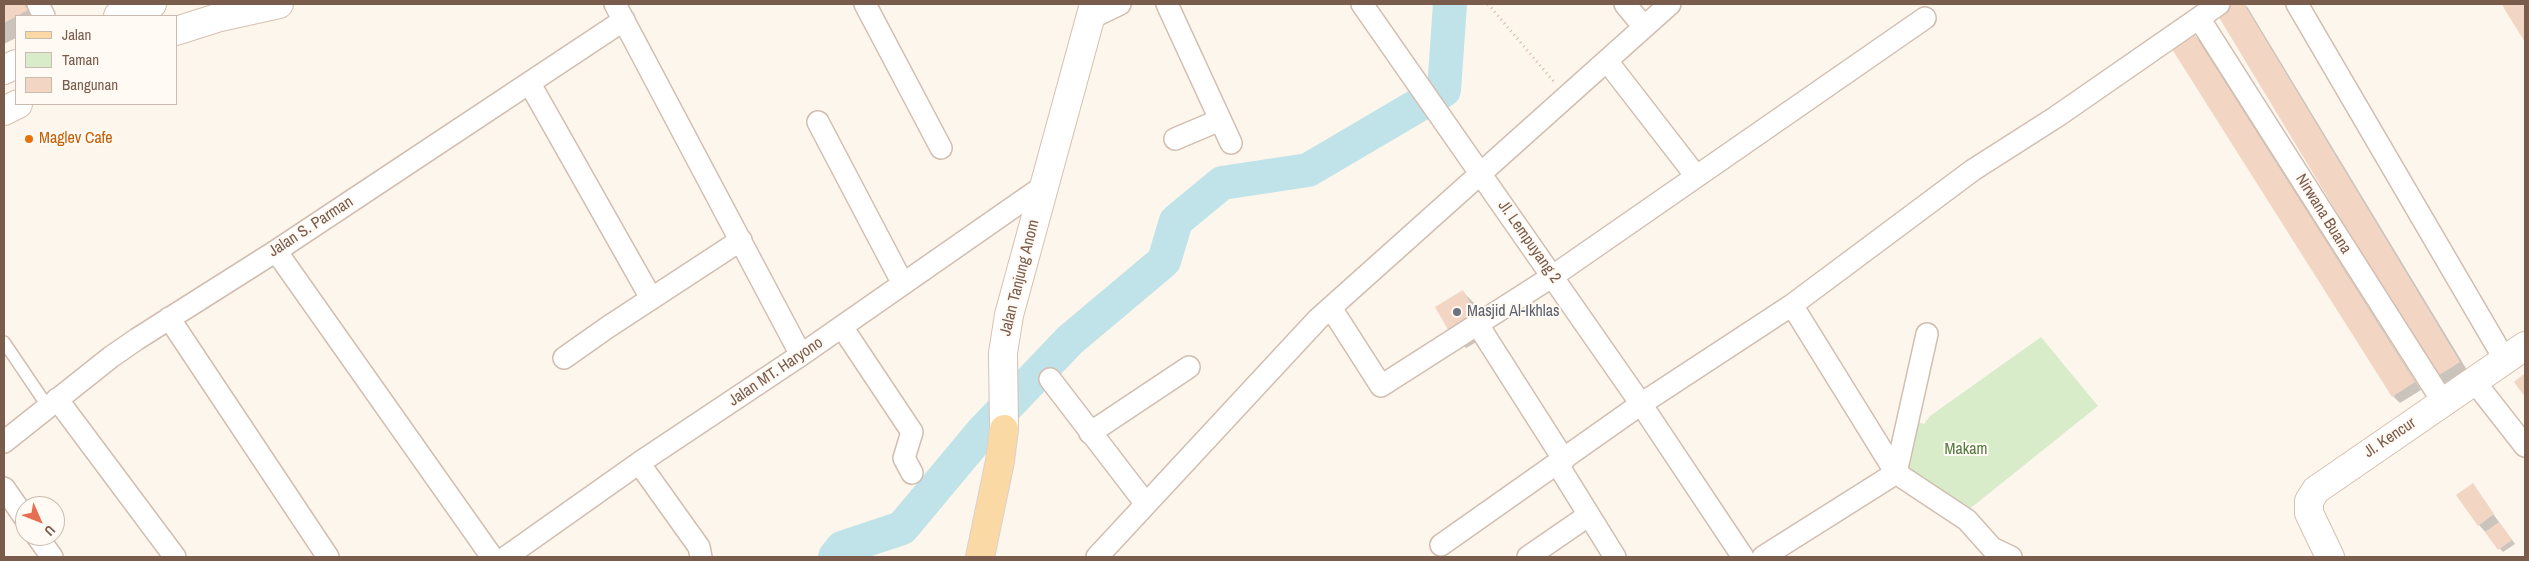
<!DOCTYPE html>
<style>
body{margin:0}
#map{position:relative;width:2529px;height:561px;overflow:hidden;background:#fdf6ec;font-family:"Archivo Narrow",sans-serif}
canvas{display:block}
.frame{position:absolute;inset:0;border:5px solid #7a5c4d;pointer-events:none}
.legend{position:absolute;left:15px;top:15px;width:162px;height:90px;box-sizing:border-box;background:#fffaf3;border:1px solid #cabbb1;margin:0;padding:6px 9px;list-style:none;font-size:15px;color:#7a5c4d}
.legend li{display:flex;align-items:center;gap:10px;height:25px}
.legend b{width:25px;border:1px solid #cabbb1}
.north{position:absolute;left:15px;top:496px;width:50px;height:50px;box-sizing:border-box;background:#fffaf3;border:1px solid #cabbb1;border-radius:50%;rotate:134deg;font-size:14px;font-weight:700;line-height:20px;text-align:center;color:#7a5c4d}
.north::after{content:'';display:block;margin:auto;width:18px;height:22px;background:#e76f51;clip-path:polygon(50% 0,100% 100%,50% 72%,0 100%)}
</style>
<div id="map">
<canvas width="2529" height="561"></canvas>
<div class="frame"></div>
<ul class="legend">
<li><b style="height:6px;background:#fbd9a5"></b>Jalan</li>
<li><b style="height:14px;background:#d8ecc9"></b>Taman</li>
<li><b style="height:14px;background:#f3d5c3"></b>Bangunan</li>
</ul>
<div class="north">U</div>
</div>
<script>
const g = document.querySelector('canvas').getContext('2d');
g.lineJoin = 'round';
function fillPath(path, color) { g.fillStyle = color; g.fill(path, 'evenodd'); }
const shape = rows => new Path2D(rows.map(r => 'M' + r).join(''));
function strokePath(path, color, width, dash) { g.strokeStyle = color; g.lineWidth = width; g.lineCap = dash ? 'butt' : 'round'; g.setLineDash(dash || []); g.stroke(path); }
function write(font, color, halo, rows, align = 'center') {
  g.font = font + ' "Archivo Narrow",sans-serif'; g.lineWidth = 4; g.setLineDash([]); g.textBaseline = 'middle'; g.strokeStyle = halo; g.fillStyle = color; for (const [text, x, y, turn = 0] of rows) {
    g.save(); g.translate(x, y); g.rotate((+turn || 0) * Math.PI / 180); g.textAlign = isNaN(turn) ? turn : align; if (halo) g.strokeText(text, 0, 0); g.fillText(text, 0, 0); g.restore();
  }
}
fillPath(shape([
 [2041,337,2098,406,1967,511,1903,470,1917,422,1924,424,1930,416]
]), '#d8ecc9');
fillPath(shape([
 [4,4,30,4,37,16,16,16,16,38,4,44],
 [2235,4,2244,4,2248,8,2467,370,2444,384,2437,376,2218,14],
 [2504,4,2525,4,2525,39],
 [2192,33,2200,41,2421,390,2400,403,2393,396],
 [1463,292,1477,306,1492,333,1466,348,1452,334],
 [2472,485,2515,544,2503,552,2479,525]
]), '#0003');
strokePath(shape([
 [835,557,842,548,902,528,983,431,1070,340,1164,261,1176,221,1222,183,1308,170,1444,90,1450,4]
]), '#bfe3e8', 34);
fillPath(shape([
 [4,4,24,4,28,10,4,23],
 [2233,4,2244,4,2460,362,2436,377,2217,14],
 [2502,4,2525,4,2525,42,2505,10],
 [2193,32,2415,382,2392,397,2170,46],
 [1463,290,1479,318,1451,335,1435,307],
 [2525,373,2525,397,2514,382],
 [2473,483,2494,514,2478,526,2456,495],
 [2499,522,2512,540,2498,550,2485,532]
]), '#f3d5c3');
const lane = shape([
 [4,342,48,407]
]);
const street = shape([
 [38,4,44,16],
 [615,4,801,355],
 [865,4,941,148],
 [1167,4,1231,143],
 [1362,4,1641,404,1743,557],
 [1625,4,1644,27],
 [2297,4,2505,360],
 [1091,18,1120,4],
 [2204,26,2443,402],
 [1607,61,1696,176],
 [530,84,651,298],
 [818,122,903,284],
 [1175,139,1220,120],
 [276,251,492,557],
 [1792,305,1896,473,1967,520,1992,548,2011,557],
 [1331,308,1381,386,1553,276,1925,18],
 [169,318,328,557],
 [1478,325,1564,460],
 [842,327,912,432,904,458,912,473],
 [564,358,608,327,741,240],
 [1050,379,1146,504],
 [2474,381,2525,446],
 [57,399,175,557],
 [1090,433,1189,367],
 [4,442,111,357,137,339,276,251,624,20],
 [639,463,699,547,701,557],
 [1558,465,1615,557],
 [1896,473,1927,334],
 [4,488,25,518],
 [37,536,52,557],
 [1441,545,1641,404,1792,305,1973,170,2056,117,2219,4],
 [506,557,639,463,801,355,1045,185],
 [1097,557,1318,319,1670,4],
 [1528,557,1589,515],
 [1763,557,1896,473]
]);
const secondary = shape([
 [118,16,152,4],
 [176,31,220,17,279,4],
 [4,70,16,64],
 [4,111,18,104],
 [1004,429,1003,353,1009,315,1094,4],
 [2330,557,2309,513,2309,501,2316,490,2525,346]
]);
const primary = shape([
 [980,557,1000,461,1004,429]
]);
strokePath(lane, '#d1beb0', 14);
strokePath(street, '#d1beb0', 24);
strokePath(secondary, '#d6c0b0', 30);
strokePath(primary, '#dad1cd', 30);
strokePath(shape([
 [1488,4,1555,83]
]), '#d9b8a5', 3, [1, 4]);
strokePath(lane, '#fff', 11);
strokePath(street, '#fff', 21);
strokePath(secondary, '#fff', 28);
strokePath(primary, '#fbd9a5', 28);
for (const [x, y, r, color] of [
 [29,139,5,"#e8710a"],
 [1457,312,5,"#6b7280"]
]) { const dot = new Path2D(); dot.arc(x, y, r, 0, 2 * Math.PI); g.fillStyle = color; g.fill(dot); strokePath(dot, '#fffaf3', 2); }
write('16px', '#c56008', '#fffaf3', [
 ["Maglev Cafe",39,139]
], 'left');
write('16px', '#7a5c4d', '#fffaf3', [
 ["Nirwana Buana",2323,214,58],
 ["Jalan S. Parman",311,227,-33],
 ["Jl. Lempuyang 2",1529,242,55],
 ["Jalan Tanjung Anom",1020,278,-76],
 ["Jalan MT. Haryono",776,372,-34],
 ["Jl. Kencur",2390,438,-34]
]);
write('16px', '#5b616d', '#fffaf3', [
 ["Masjid Al-Ikhlas",1467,312]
], 'left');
write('16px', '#537a41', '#fffaf3', [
 ["Makam",1966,450]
]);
</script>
